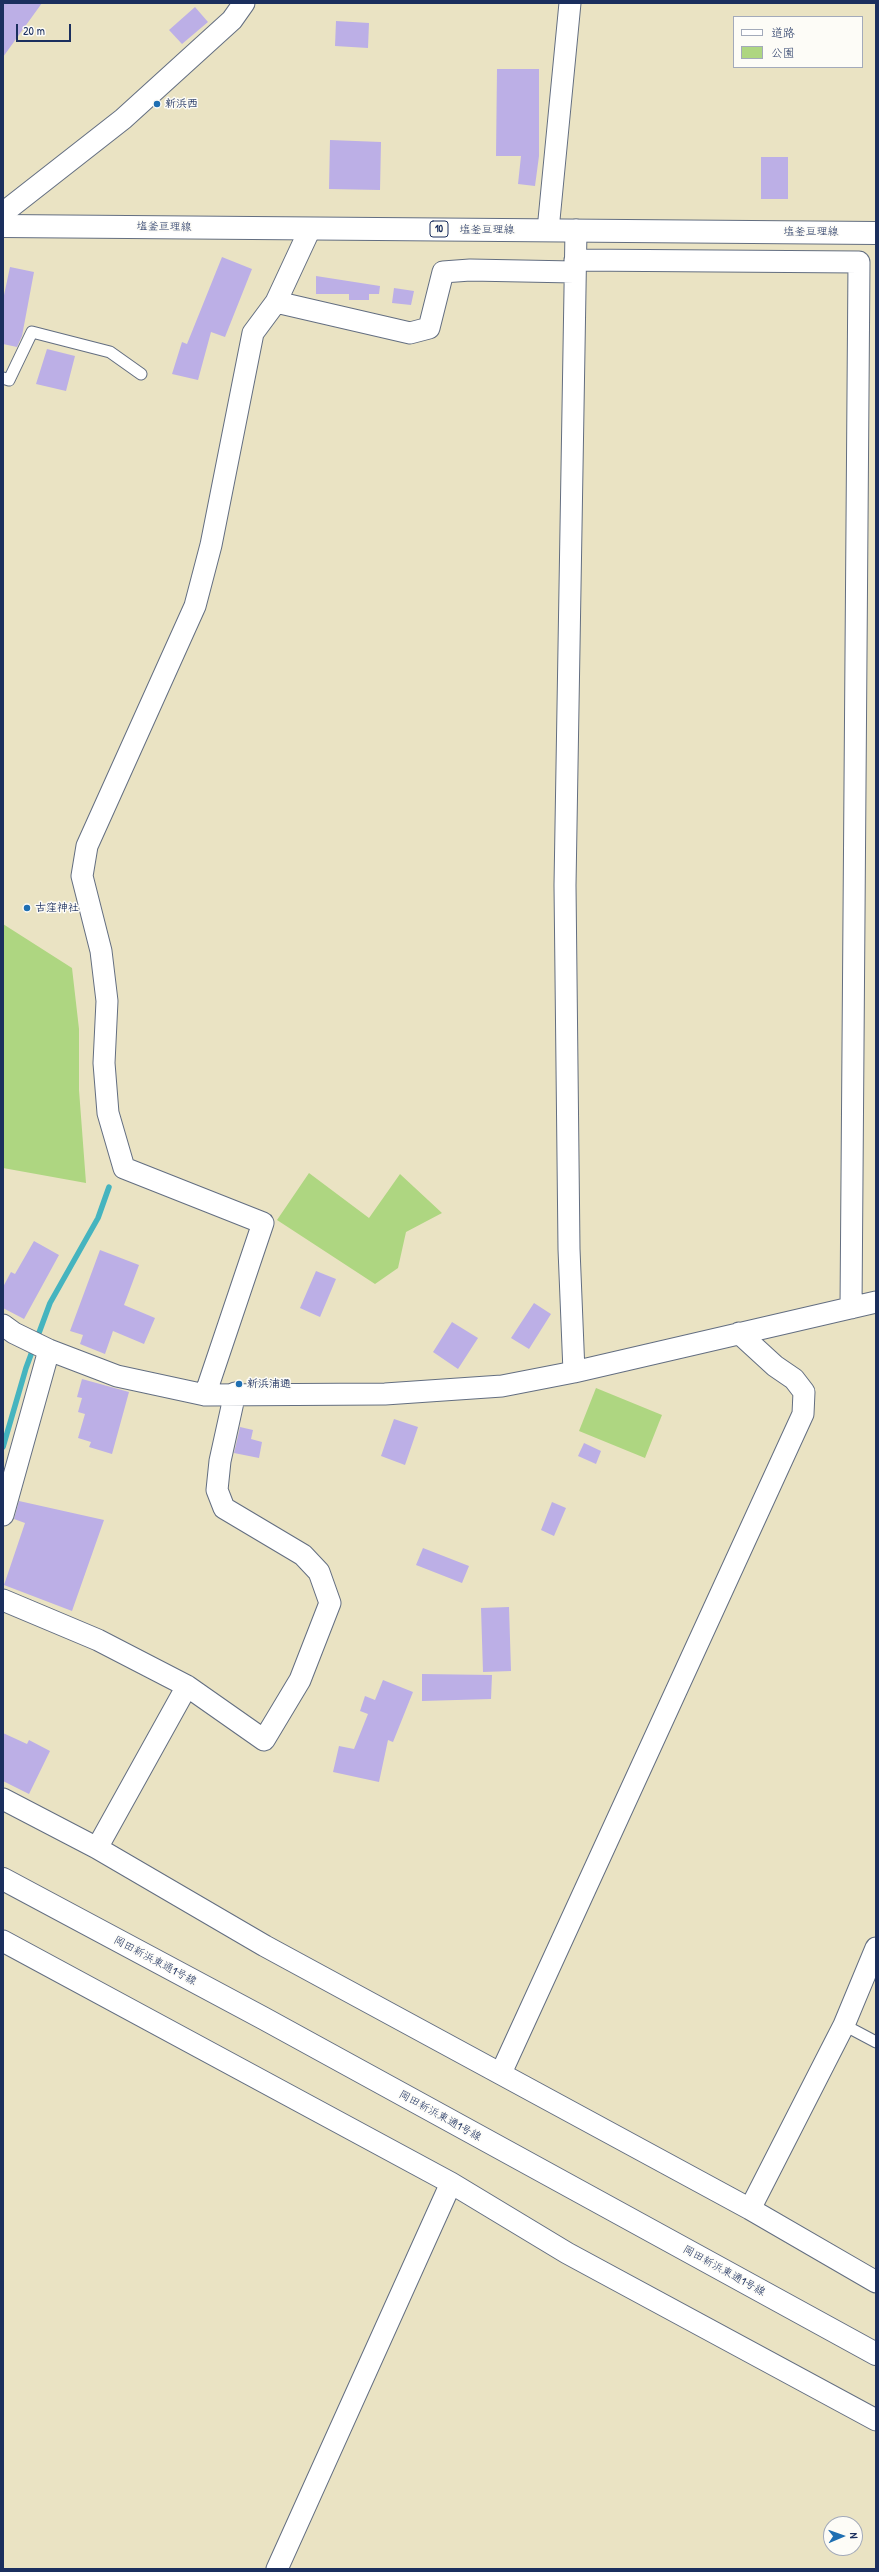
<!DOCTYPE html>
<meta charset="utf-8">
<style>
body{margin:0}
#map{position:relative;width:879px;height:2572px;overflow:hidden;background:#eae3c3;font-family:"Patrick Hand","Klee One",sans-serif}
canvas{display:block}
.frame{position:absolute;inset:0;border:4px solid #1b2f5e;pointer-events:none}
.legend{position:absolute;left:733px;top:16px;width:130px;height:52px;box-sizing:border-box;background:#fdfcf7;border:1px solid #a3aaba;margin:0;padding:5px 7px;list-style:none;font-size:12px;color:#1b2f5e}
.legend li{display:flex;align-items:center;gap:8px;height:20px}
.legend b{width:20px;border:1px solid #a3aaba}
.north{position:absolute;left:823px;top:2516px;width:40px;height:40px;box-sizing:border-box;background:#fdfcf7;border:1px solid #a3aaba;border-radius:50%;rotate:88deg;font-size:11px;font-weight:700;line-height:16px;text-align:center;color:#1b2f5e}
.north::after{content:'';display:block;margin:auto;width:14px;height:18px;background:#1f6fb2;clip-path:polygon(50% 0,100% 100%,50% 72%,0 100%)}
.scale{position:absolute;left:16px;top:24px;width:55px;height:18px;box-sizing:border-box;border:2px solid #1b2f5e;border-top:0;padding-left:5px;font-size:12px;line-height:14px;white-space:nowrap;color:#1b2f5e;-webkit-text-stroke:3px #fdfcf7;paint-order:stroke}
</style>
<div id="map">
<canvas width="879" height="2572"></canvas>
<div class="frame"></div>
<ul class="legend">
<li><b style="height:5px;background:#fff"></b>道路</li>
<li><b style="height:11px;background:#aed681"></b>公園</li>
</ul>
<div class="north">N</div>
<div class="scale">20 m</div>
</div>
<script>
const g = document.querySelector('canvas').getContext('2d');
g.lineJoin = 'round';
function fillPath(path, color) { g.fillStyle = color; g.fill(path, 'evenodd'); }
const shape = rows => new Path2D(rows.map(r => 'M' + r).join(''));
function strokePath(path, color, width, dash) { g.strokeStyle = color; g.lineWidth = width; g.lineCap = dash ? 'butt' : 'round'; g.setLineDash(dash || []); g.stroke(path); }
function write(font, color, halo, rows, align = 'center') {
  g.font = font + ' "Patrick Hand","Klee One",sans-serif'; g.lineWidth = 3; g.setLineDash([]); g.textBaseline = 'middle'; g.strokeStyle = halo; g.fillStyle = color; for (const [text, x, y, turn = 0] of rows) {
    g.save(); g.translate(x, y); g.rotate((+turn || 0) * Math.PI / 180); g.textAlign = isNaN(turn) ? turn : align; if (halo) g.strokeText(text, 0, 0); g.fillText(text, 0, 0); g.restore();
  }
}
fillPath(shape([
 [3,924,72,968,79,1029,79,1090,86,1183,3,1168],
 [309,1173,369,1218,400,1174,442,1213,406,1232,398,1268,375,1284,277,1220],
 [596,1388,662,1415,645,1458,579,1431]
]), '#aed681');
strokePath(shape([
 [3,1447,26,1368,50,1303,98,1218,109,1187]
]), '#45b4bf', 5.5);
fillPath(shape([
 [3,3,42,3,3,57],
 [195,7,208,22,182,44,169,30],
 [336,21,369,23,368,48,335,46],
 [497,69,539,69,539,156,535,186,518,184,521,156,496,156],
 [330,140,381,142,380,190,329,189],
 [761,157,788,157,788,199,761,199],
 [222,257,252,269,225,337,211,332,198,380,172,374,182,342,187,344],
 [10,267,34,272,22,336,17,347,3,344,3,300],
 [316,276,380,286,379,294,369,294,369,300,349,300,349,294,316,294],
 [394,288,414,291,411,305,392,303],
 [47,349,75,356,66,391,36,384],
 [34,1241,59,1255,24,1319,3,1308,3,1287,11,1272,15,1274],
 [100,1250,139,1265,124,1305,155,1318,144,1344,113,1331,105,1354,80,1344,83,1335,70,1331],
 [316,1271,336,1279,320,1317,300,1308],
 [534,1303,551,1314,529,1349,511,1338],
 [452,1322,478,1338,458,1369,433,1352],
 [82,1379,129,1392,112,1454,89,1447,91,1442,78,1438,85,1414,78,1412,82,1398,77,1397],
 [394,1419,418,1427,405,1465,381,1456],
 [240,1427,253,1430,251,1439,262,1442,259,1458,234,1453],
 [584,1443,601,1451,596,1464,578,1456],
 [19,1501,104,1520,72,1611,4,1585,25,1523,14,1519],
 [552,1502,566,1508,554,1536,541,1530],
 [423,1548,469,1566,462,1583,416,1565],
 [509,1607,511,1671,483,1672,481,1608],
 [422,1674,492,1675,491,1699,422,1701],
 [383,1680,413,1692,393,1742,388,1740,379,1782,333,1772,339,1746,354,1749,368,1714,360,1711,365,1696,375,1700],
 [3,1733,27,1744,29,1740,50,1751,29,1794,3,1781]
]), '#bcafe6');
const lane = shape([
 [3,378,9,380,32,332,110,352,141,374],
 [844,2025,876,2042]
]);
const street = shape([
 [3,213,123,119,232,20,244,3],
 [310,229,276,302,410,333,429,328,443,272,470,270,574,272],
 [548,230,570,3],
 [575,260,859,262,851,1308],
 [3,1325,14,1333,49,1350,117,1376,205,1395,385,1394,502,1386,574,1372,876,1302],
 [574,1372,569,1249,565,885,576,230],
 [205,1395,263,1223,124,1168,108,1113,104,1063,107,1001,101,951,82,876,87,846,195,606,211,545,253,333,276,302],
 [3,1515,49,1350],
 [3,1600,98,1640,187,1686,264,1740,300,1680,330,1603,319,1572,303,1555,224,1508,217,1490,220,1461,235,1393],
 [3,1799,97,1848,265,1946,750,2209,876,2282],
 [97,1848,187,1686],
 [3,1941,451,2183,567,2253,876,2420],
 [501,2073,803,1414,804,1392,794,1379,775,1366,739,1333],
 [750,2209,844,2025,876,1948],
 [277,2569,451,2183]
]);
const secondary = shape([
 [3,1879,263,2018,876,2354]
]);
const primary = shape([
 [3,226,876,233]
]);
strokePath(lane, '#636e81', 13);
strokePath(street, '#636e81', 23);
strokePath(secondary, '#636e81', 24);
strokePath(primary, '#636e81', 24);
strokePath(lane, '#fff', 11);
strokePath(street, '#fff', 21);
strokePath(secondary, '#fff', 22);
strokePath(primary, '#fff', 22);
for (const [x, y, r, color] of [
 [157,104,4,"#1f6fb2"],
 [27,908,4,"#1f6fb2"],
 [239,1384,4,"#1f6fb2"]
]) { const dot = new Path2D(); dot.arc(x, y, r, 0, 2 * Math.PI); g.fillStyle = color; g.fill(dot); strokePath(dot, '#fdfcf7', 1.5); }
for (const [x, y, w] of [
 [439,229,18]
]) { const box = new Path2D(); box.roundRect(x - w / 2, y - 8, w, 16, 3); g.fillStyle = '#fdfcf7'; g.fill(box); strokePath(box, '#1b2f5e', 1); }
write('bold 10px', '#1b2f5e', null, [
 ["10",439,229]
]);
write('bold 11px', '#1b2f5e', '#fdfcf7', [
 ["新浜西",165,104],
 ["古窪神社",35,908],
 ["新浜浦通",247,1384]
], 'left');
write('11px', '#1b2f5e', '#fdfcf7', [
 ["塩釜亘理線",164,227,1],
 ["塩釜亘理線",487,230],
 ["塩釜亘理線",811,232],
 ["岡田新浜東通1号線",155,1961,28],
 ["岡田新浜東通1号線",440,2116,29],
 ["岡田新浜東通1号線",724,2271,29]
]);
</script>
